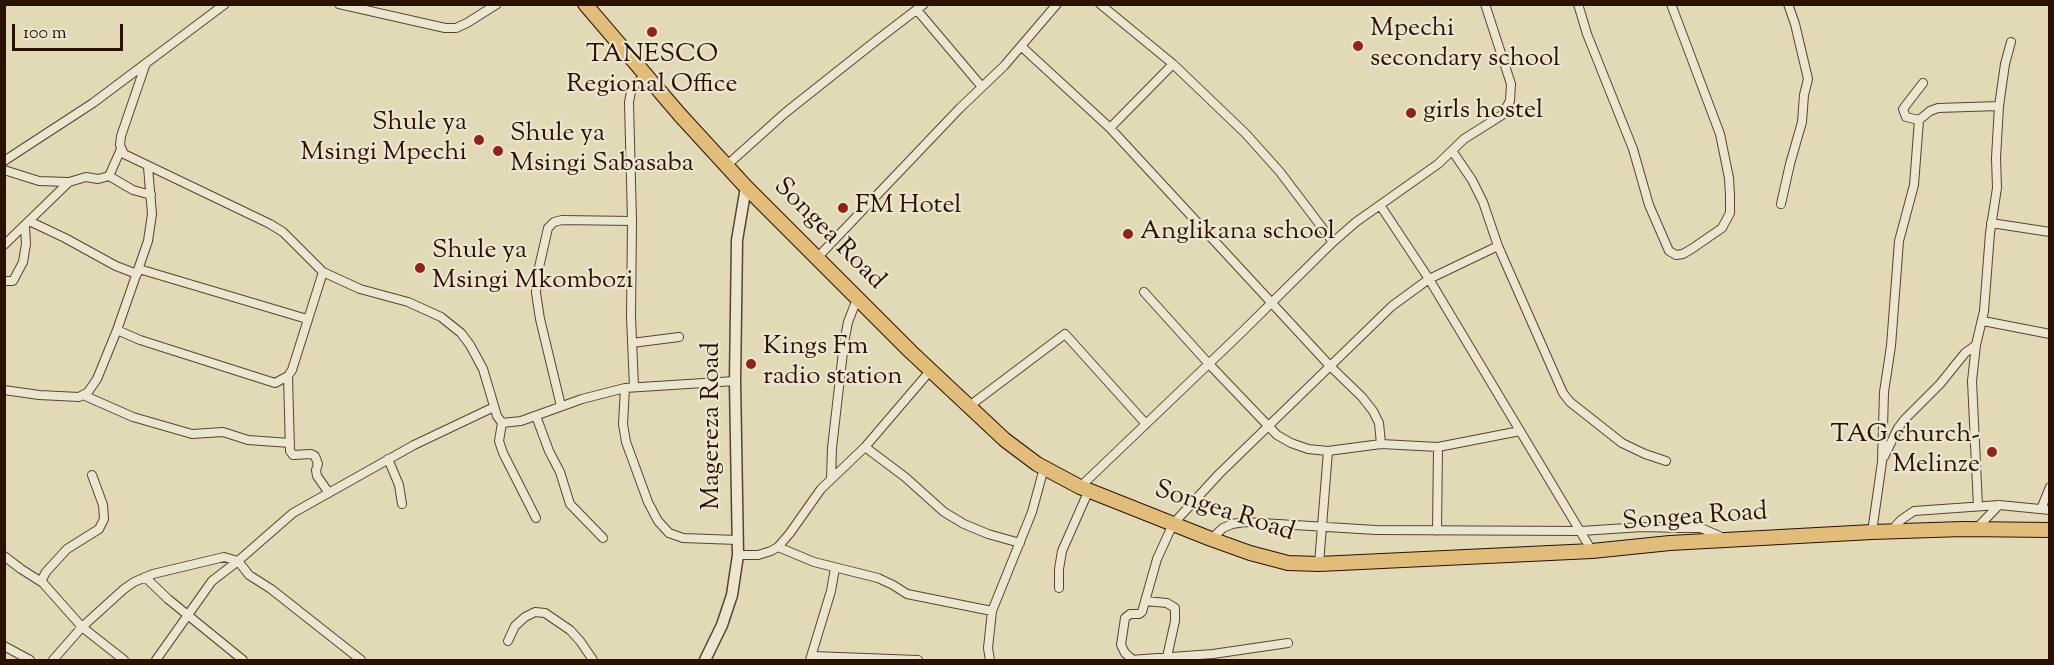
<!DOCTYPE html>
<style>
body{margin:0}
#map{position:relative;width:2054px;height:665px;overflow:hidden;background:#e2d9b6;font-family:"Sorts Mill Goudy",serif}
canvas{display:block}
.frame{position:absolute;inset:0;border:6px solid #2b1101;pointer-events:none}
.scale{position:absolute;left:12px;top:24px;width:111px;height:27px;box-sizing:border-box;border:3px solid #2b1101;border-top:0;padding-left:8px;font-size:18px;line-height:21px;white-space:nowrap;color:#2b1101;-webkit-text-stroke:4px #ece6d0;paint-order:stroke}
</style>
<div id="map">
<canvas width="2054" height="665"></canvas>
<div class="frame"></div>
<div class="scale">100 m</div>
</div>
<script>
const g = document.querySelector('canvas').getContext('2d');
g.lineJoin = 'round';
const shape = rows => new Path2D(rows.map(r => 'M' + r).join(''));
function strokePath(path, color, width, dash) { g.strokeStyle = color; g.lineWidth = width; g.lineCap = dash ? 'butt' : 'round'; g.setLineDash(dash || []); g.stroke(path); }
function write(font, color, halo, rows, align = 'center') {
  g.font = font + ' "Sorts Mill Goudy",serif'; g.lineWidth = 4.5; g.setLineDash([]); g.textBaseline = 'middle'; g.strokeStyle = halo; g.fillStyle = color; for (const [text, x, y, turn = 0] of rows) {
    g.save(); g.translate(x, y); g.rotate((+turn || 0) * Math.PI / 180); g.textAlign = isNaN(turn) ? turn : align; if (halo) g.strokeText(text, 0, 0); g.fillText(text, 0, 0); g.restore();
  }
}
const minor = shape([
 [339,4,445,28,456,28,467,23,497,4],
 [1100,4,1173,64,1246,134,1280,172,1333,242],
 [1578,4,1587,34,1633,149,1649,205,1669,251,1676,255,1683,254,1693,248,1722,228,1730,213,1730,196,1729,178,1720,134,1671,4],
 [917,10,982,87],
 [1022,47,1110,128,1330,366,1362,397,1373,411,1379,423,1381,444],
 [146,63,121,136,120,145,124,154,270,224,283,232,323,272,360,289,408,302,441,317,461,333,470,345,483,369,497,416,502,423,521,421,582,399,625,388,735,381],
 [1919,120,1906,117,1903,109,1923,83],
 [1110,128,1173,64],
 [1453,152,1472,180,1483,202,1498,246,1563,393,1570,402,1622,443,1645,454,1666,461],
 [4,161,93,103,225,4],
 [726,166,785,113,877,40,924,4],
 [4,170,39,181,68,182],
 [109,176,133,190,151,195],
 [1781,204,1790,164,1802,122,1804,95,1808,79,1795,24,1788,4],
 [1380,205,1429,279,1592,551],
 [29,221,65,238,116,266,137,274],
 [1991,223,2050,232],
 [4,245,69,182,86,177,98,179,109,176,121,149],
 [816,259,960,108,1004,66,1057,4],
 [139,269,307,319],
 [4,281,13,281,23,262,26,244,25,226],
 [1144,292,1209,364,1277,435,1291,443,1308,449,1328,451,1381,444,1438,447,1520,431],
 [1983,321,2050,334],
 [117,330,140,340,275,383,288,376,292,370,323,272],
 [632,343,679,337],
 [288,376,290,451,293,455,311,454,315,456,318,464,316,470,317,476,329,493],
 [634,387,631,317,632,221,629,102,631,92,636,83,646,76],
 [625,388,623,424,626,442,648,502,658,521,669,533,683,538,737,540],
 [4,390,39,395,79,397,88,392,97,379,117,330,148,241,152,214,148,167],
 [83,395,133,417,192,434,223,432,248,440,290,443],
 [561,406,540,319,536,293,537,276,548,228,554,222,562,220,632,221],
 [968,407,1065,334,1146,424],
 [536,416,549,451,560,472,570,504,603,538],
 [502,423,499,441,503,453,536,518],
 [865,447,905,477,944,512,964,524,988,534,1020,543],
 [1884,457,1898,428,1905,419,1940,384,1965,353,1976,345],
 [388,459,399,485,402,504],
 [831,479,832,448,844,343,848,322,857,299],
 [1080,487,1241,333,1333,242,1356,222,1438,164,1464,139,1502,115,1510,101,1511,84,1485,4],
 [1978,506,1972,381,1976,345,1984,311,1990,233,1997,188,1996,158,1999,106,2005,64,2011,42],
 [2041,509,2050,487],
 [1976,529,1999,505],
 [1437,531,1438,447],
 [1891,531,1901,520,1914,511,1999,505,2050,510],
 [1872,532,1882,462,1884,392,1891,346,1899,241,1914,185,1919,120,1930,111,1938,108,1999,106],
 [1211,539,1223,528,1232,524,1245,522,1376,530,1581,531,1642,527,1681,528,1701,528,1724,538],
 [778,547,814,562,878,578,893,585,907,594,992,611],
 [738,555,758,555,771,551,778,547,790,533,821,489,865,447,930,371],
 [4,556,21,569,43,583,82,627,124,660],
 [1319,564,1328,451],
 [145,577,168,599,243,660],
 [41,581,46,572,67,549,99,529,104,519,103,505,92,475],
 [1059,588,1059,569,1062,551,1089,490],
 [1145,601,1167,603,1175,608,1175,621,1167,657],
 [508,641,515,626,525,617,535,612,545,613,570,630,580,641,593,660],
 [4,646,30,660],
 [812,656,918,660],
 [53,660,82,627,124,589,134,582,153,574,224,557,238,561,249,575,271,589,361,660],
 [156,660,212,581,238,561,293,513,414,445,494,407],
 [810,660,831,591,835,568],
 [990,660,988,648,992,611,1032,512,1044,468],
 [1130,660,1213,654,1288,643],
 [1133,660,1125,653,1121,645,1125,618,1130,614,1139,614,1142,612,1157,559,1173,524,1219,474,1392,306,1429,279,1498,246]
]);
const tertiary = shape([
 [705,660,722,625,732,595,738,555,735,381,737,240,746,187]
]);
const trunk = shape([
 [585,4,680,115,746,187,911,352,1005,440,1037,464,1080,487,1211,539,1250,553,1288,563,1319,564,1592,551,1670,543,1872,532,1963,529,2050,530]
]);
strokePath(minor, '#59432e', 10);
strokePath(tertiary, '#59432e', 13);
strokePath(trunk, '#2b1101', 16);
strokePath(minor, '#ece6d0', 8);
strokePath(tertiary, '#ece6d0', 10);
strokePath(trunk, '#e1bc7b', 14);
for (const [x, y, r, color] of [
 [652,32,6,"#8f2418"],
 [1358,46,6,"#8f2418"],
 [1411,113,6,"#8f2418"],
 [479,140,6,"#8f2418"],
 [498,151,6,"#8f2418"],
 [843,208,6,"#8f2418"],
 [1128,234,6,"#8f2418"],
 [420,268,6,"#8f2418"],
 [751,364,6,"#8f2418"],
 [1992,452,6,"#8f2418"]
]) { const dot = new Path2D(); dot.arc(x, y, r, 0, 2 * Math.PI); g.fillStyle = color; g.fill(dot); strokePath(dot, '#ece6d0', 2); }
write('26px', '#2b1101', '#ece6d0', [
 ["Mpechi",1370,31],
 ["secondary school",1370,61],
 ["TANESCO",652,57,"center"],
 ["Regional Office",652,87,"center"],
 ["girls hostel",1423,113],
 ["Shule ya",467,125,"right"],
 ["Msingi Mpechi",467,155,"right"],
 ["Shule ya",510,136],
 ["Msingi Sabasaba",510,166],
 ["FM Hotel",855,208],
 ["Anglikana school",1140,234],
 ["Shule ya",432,253],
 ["Msingi Mkombozi",432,283],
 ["Kings Fm",763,349],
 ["radio station",763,379],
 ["TAG church-",1980,437,"right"],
 ["Melinze",1980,467,"right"]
], 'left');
write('26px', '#2b1101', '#ece6d0', [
 ["Songea Road",828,235,45],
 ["Magereza Road",714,426,-90],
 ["Songea Road",1224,513,18],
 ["Songea Road",1695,519,-4]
]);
</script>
